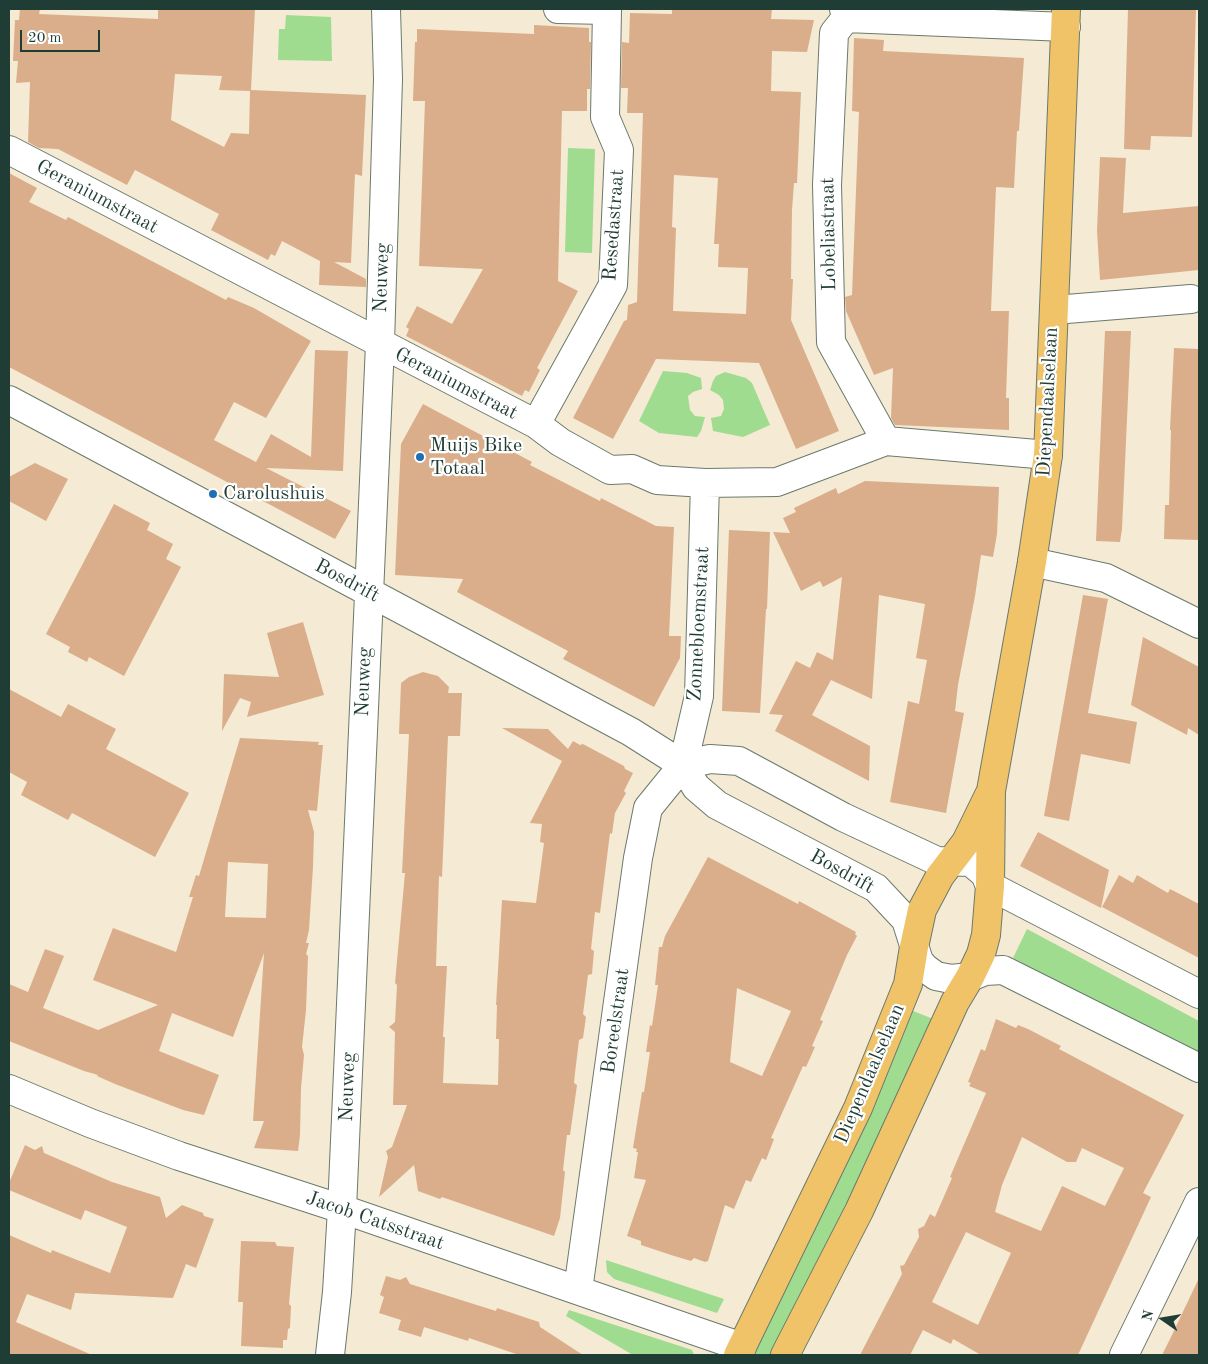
<!DOCTYPE html>
<style>
body{margin:0}
#map{position:relative;width:1208px;height:1364px;overflow:hidden;background:#f5ead4;font-family:"Old Standard TT",serif}
canvas{display:block}
.frame{position:absolute;inset:0;border:10px solid #1f3d34;pointer-events:none}
.north{position:absolute;left:1138px;top:1294px;width:50px;height:50px;-webkit-text-stroke:4px #fff;paint-order:stroke;rotate:283deg;font-size:14px;font-weight:700;line-height:20px;text-align:center;color:#1f3d34}
.north::after{content:'';display:block;margin:auto;width:18px;height:22px;background:#1f3d34;clip-path:polygon(50% 0,100% 100%,50% 72%,0 100%)}
.scale{position:absolute;left:20px;top:30px;width:80px;height:22px;box-sizing:border-box;border:2px solid #1f3d34;border-top:0;padding-left:6px;font-size:15px;line-height:18px;white-space:nowrap;color:#1f3d34;-webkit-text-stroke:4px #fff;paint-order:stroke}
</style>
<div id="map">
<canvas width="1208" height="1364"></canvas>
<div class="frame"></div>
<div class="north">N</div>
<div class="scale">20 m</div>
</div>
<script>
const g = document.querySelector('canvas').getContext('2d');
g.lineJoin = 'round';
function fillPath(path, color) { g.fillStyle = color; g.fill(path, 'evenodd'); }
const shape = rows => new Path2D(rows.map(r => 'M' + r).join(''));
function strokePath(path, color, width, dash) { g.strokeStyle = color; g.lineWidth = width; g.lineCap = dash ? 'butt' : 'round'; g.setLineDash(dash || []); g.stroke(path); }
function write(font, color, halo, rows, align = 'center') {
  g.font = font + ' "Old Standard TT",serif'; g.lineWidth = 4.5; g.setLineDash([]); g.textBaseline = 'middle'; g.strokeStyle = halo; g.fillStyle = color; for (const [text, x, y, turn = 0] of rows) {
    g.save(); g.translate(x, y); g.rotate((+turn || 0) * Math.PI / 180); g.textAlign = isNaN(turn) ? turn : align; if (halo) g.strokeText(text, 0, 0); g.fillText(text, 0, 0); g.restore();
  }
}
fillPath(shape([
 [286,15,331,17,332,61,278,60,279,29,285,29],
 [568,148,595,149,592,253,565,252],
 [663,371,687,373,701,378,702,389,693,392,688,396,690,410,695,416,705,417,701,431,697,437,659,433,639,421],
 [725,372,746,378,752,383,770,425,743,437,713,431,711,418,721,416,724,409,723,400,719,395,710,390,713,381,716,376],
 [1027,929,1199,1021,1199,1062,1013,958],
 [908,1009,936,1020,778,1355,748,1355],
 [606,1260,724,1299,717,1313,614,1279,607,1272],
 [569,1310,692,1350,694,1355,633,1355,566,1316]
]), '#9fdc90');
fillPath(shape([
 [20,9,40,9,39,14,158,19,158,9,255,9,251,90,366,95,362,176,355,174,351,263,334,262,366,279,366,287,319,285,320,261,282,241,275,256,271,254,268,260,211,230,219,214,135,170,127,185,58,149,39,148,28,142,30,82,16,83,18,61,13,61,15,20,19,20],
 [175,74,222,76,219,90,250,91,249,134,231,133,224,147,171,120],
 [672,9,772,9,771,19,814,20,807,52,772,51,771,91,801,92,797,183,794,183,792,210,791,279,793,279,791,320,839,431,796,449,759,363,656,359,613,439,573,418,624,321,627,320,628,305,637,302,643,113,627,113,628,88,621,88,622,42,629,43,630,13,672,14],
 [674,175,718,178,714,244,719,244,718,267,748,268,746,314,673,311,676,228,672,227],
 [1128,9,1196,9,1192,137,1151,136,1150,150,1124,149],
 [534,25,589,28,589,42,591,42,590,89,587,89,587,111,562,111,558,281,578,291,537,368,540,370,529,392,525,390,522,396,406,336,409,329,406,327,417,306,452,324,483,269,419,266,425,101,413,101,415,42,417,42,417,29,534,34],
 [854,38,884,40,883,51,1024,58,1019,131,1017,131,1014,188,996,187,991,311,1009,311,1006,398,1009,398,1009,430,895,425,891,418,893,368,874,375,846,311,845,297,852,295,858,139,859,112,852,111],
 [1100,157,1126,158,1123,213,1199,206,1199,270,1100,280,1097,231],
 [9,173,37,188,29,202,66,220,68,217,226,300,228,297,254,308,311,341,266,418,234,402,214,440,256,462,271,434,311,457,315,350,348,351,343,471,266,468,351,511,335,539,9,367],
 [1105,331,1131,331,1122,529,1120,542,1096,541],
 [1174,348,1199,349,1199,540,1164,539,1165,505,1169,505,1171,430,1170,430],
 [423,404,532,462,530,465,600,501,601,498,656,526,674,527,669,636,681,636,680,658,654,707,563,659,568,651,457,592,463,579,395,575,401,444],
 [35,463,68,479,46,521,9,501,9,477],
 [865,481,999,487,997,534,993,557,981,555,975,596,958,685,955,711,964,713,946,813,890,802,908,701,919,704,927,660,916,658,925,604,879,595,872,699,831,680,812,715,870,746,869,781,775,731,783,715,769,714,796,661,810,668,817,652,833,660,842,577,823,587,820,581,801,591,773,532,790,533,783,518,796,512,794,508,836,488,838,494],
 [114,504,150,523,147,530,173,544,166,559,181,567,124,676,89,657,87,662,68,652,70,647,46,634],
 [729,530,770,532,767,609,766,609,760,713,722,711],
 [1083,595,1108,599,1088,713,1137,722,1130,764,1081,754,1069,821,1044,816],
 [303,622,324,695,247,717,251,702,240,698,222,731,224,674,279,677,267,633],
 [1143,637,1199,667,1199,735,1188,728,1187,735,1131,705],
 [423,672,438,676,449,687,448,693,462,693,460,736,448,736,442,877,439,876,436,966,447,966,443,1037,445,1037,443,1083,498,1085,499,1039,496,1039,497,1005,496,1005,502,900,536,903,544,843,540,842,542,824,530,823,562,761,502,728,548,729,568,749,573,741,580,745,583,744,624,766,625,769,633,773,624,791,626,793,615,813,612,834,610,833,600,913,595,912,591,949,594,951,592,974,588,975,583,1014,586,1017,583,1038,579,1040,575,1073,574,1083,577,1085,570,1135,567,1135,563,1170,565,1172,560,1218,554,1236,442,1197,440,1199,418,1191,414,1165,379,1197,388,1157,386,1151,392,1147,407,1105,393,1105,395,1032,389,1027,395,1022,397,985,395,983,405,873,402,873,409,734,399,734,401,683,409,677],
 [9,689,61,717,68,704,116,729,106,749,189,793,155,857,72,813,68,820,21,795,27,782,9,772],
 [240,738,319,742,318,745,323,745,317,811,308,810,314,832,313,867,309,930,306,943,309,943,306,954,308,956,306,1010,302,1047,304,1055,301,1088,300,1135,298,1151,254,1148,264,1121,253,1121,264,953,233,1037,172,1013,159,1051,219,1075,204,1115,183,1110,115,1084,97,1076,98,1075,84,1071,9,1041,9,984,28,992,45,949,64,956,43,1008,98,1030,158,1005,93,980,113,928,176,952,193,897,189,897,196,875,199,876],
 [228,862,268,864,266,918,225,917],
 [1038,832,1109,870,1101,908,1020,866],
 [708,857,798,904,799,901,832,919,856,932,855,934,857,936,847,955,820,1020,823,1021,812,1046,815,1047,806,1067,803,1066,771,1138,774,1139,766,1160,762,1158,751,1182,746,1180,734,1209,725,1205,708,1261,705,1262,694,1258,691,1261,671,1255,641,1245,641,1241,627,1236,646,1180,634,1178,638,1152,636,1152,637,1149,633,1148,642,1092,644,1092,650,1052,646,1052,650,1025,652,1026,658,985,655,985,659,947,662,947,665,936],
 [737,988,791,1011,762,1076,730,1062],
 [1119,875,1133,883,1137,875,1168,893,1170,889,1199,904,1199,958,1102,907],
 [996,1019,1016,1028,1018,1025,1028,1029,1061,1046,1059,1049,1184,1115,1143,1193,1151,1197,1078,1355,981,1355,953,1339,951,1344,923,1330,910,1355,860,1355,902,1274,900,1266,904,1265,919,1237,918,1229,924,1226,930,1214,935,1217,952,1178,950,1177,986,1093,969,1086,971,1083,968,1082,981,1049,985,1051],
 [1022,1137,1067,1162,1076,1162,1082,1148,1124,1168,1105,1206,1062,1186,1041,1231,995,1212,1002,1185],
 [966,1232,1011,1253,978,1325,932,1302],
 [25,1145,35,1150,42,1146,44,1153,112,1182,160,1197,166,1218,182,1205,203,1213,204,1216,214,1219,196,1268,186,1264,173,1298,75,1293,71,1310,27,1294,16,1322,92,1355,9,1355,9,1235,51,1253,52,1250,110,1273,127,1227,85,1210,81,1220,9,1190,9,1183],
 [241,1241,275,1242,277,1246,294,1247,289,1304,291,1306,290,1328,288,1329,287,1340,283,1340,283,1348,241,1346,243,1302,238,1302],
 [386,1276,400,1280,406,1277,410,1284,496,1311,497,1308,539,1322,540,1327,583,1355,519,1355,469,1338,468,1341,424,1327,421,1337,398,1330,401,1320,379,1313,384,1297,380,1295],
 [1199,1278,1199,1355,1162,1355,1171,1337]
]), '#daae8a');
const minor = shape([
 [558,9,607,10,607,9],
 [844,9,846,18,1066,27],
 [846,18,834,33,827,185,831,342,886,441],
 [9,150,536,424,560,442,610,470,632,469,657,480,705,483,777,482,886,441,1048,455],
 [1054,310,1191,299],
 [9,400,631,732,683,765,696,787,717,805,876,888,906,920,919,961,925,968,936,976,951,979,970,977,985,971,1003,970,1199,1068],
 [536,424,613,285,619,150,605,117,607,10],
 [1032,562,1106,578,1199,624],
 [683,765,710,759,739,761,843,817,937,861,971,862,985,874,990,886,1199,994],
 [9,1089,90,1123,179,1156,342,1209,742,1347],
 [578,1290,638,858,648,808,683,765,699,696,705,483],
 [330,1355,337,1292,342,1209,380,344,388,79,386,9],
 [1124,1355,1199,1202]
]);
const major = shape([
 [738,1355,858,1108,908,984,914,947,922,910,940,876,966,842,989,795],
 [785,1355,859,1211,955,1002,970,977,981,954,986,935,990,886,991,791,1032,562,1048,455,1066,9]
]);
strokePath(minor, '#6a7a6c', 30);
strokePath(major, '#6a7a6c', 30);
strokePath(minor, '#fff', 28);
strokePath(major, '#f1c369', 28);
for (const [x, y, r, color] of [
 [420,457,5,"#1f6fb2"],
 [213,494,5,"#1f6fb2"]
]) { const dot = new Path2D(); dot.arc(x, y, r, 0, 2 * Math.PI); g.fillStyle = color; g.fill(dot); strokePath(dot, '#fff', 2); }
write('20px', '#1f3d34', '#fff', [
 ["Geraniumstraat",97,197,28],
 ["Resedastraat",614,225,-86],
 ["Lobeliastraat",829,234,-91],
 ["Neuweg",382,278,-88],
 ["Geraniumstraat",456,384,27],
 ["Diependaalselaan",1048,402,-87],
 ["Bosdrift",347,581,28],
 ["Zonnebloemstraat",699,624,-87],
 ["Neuweg",364,682,-88],
 ["Bosdrift",842,872,29],
 ["Boreelstraat",616,1021,-82],
 ["Diependaalselaan",870,1074,-67],
 ["Neuweg",348,1087,-88],
 ["Jacob Catsstraat",375,1221,19]
]);
write('20px', '#1f3d34', '#fff', [
 ["Muijs Bike",430,446],
 ["Totaal",430,469],
 ["Carolushuis",223,494]
], 'left');
</script>
